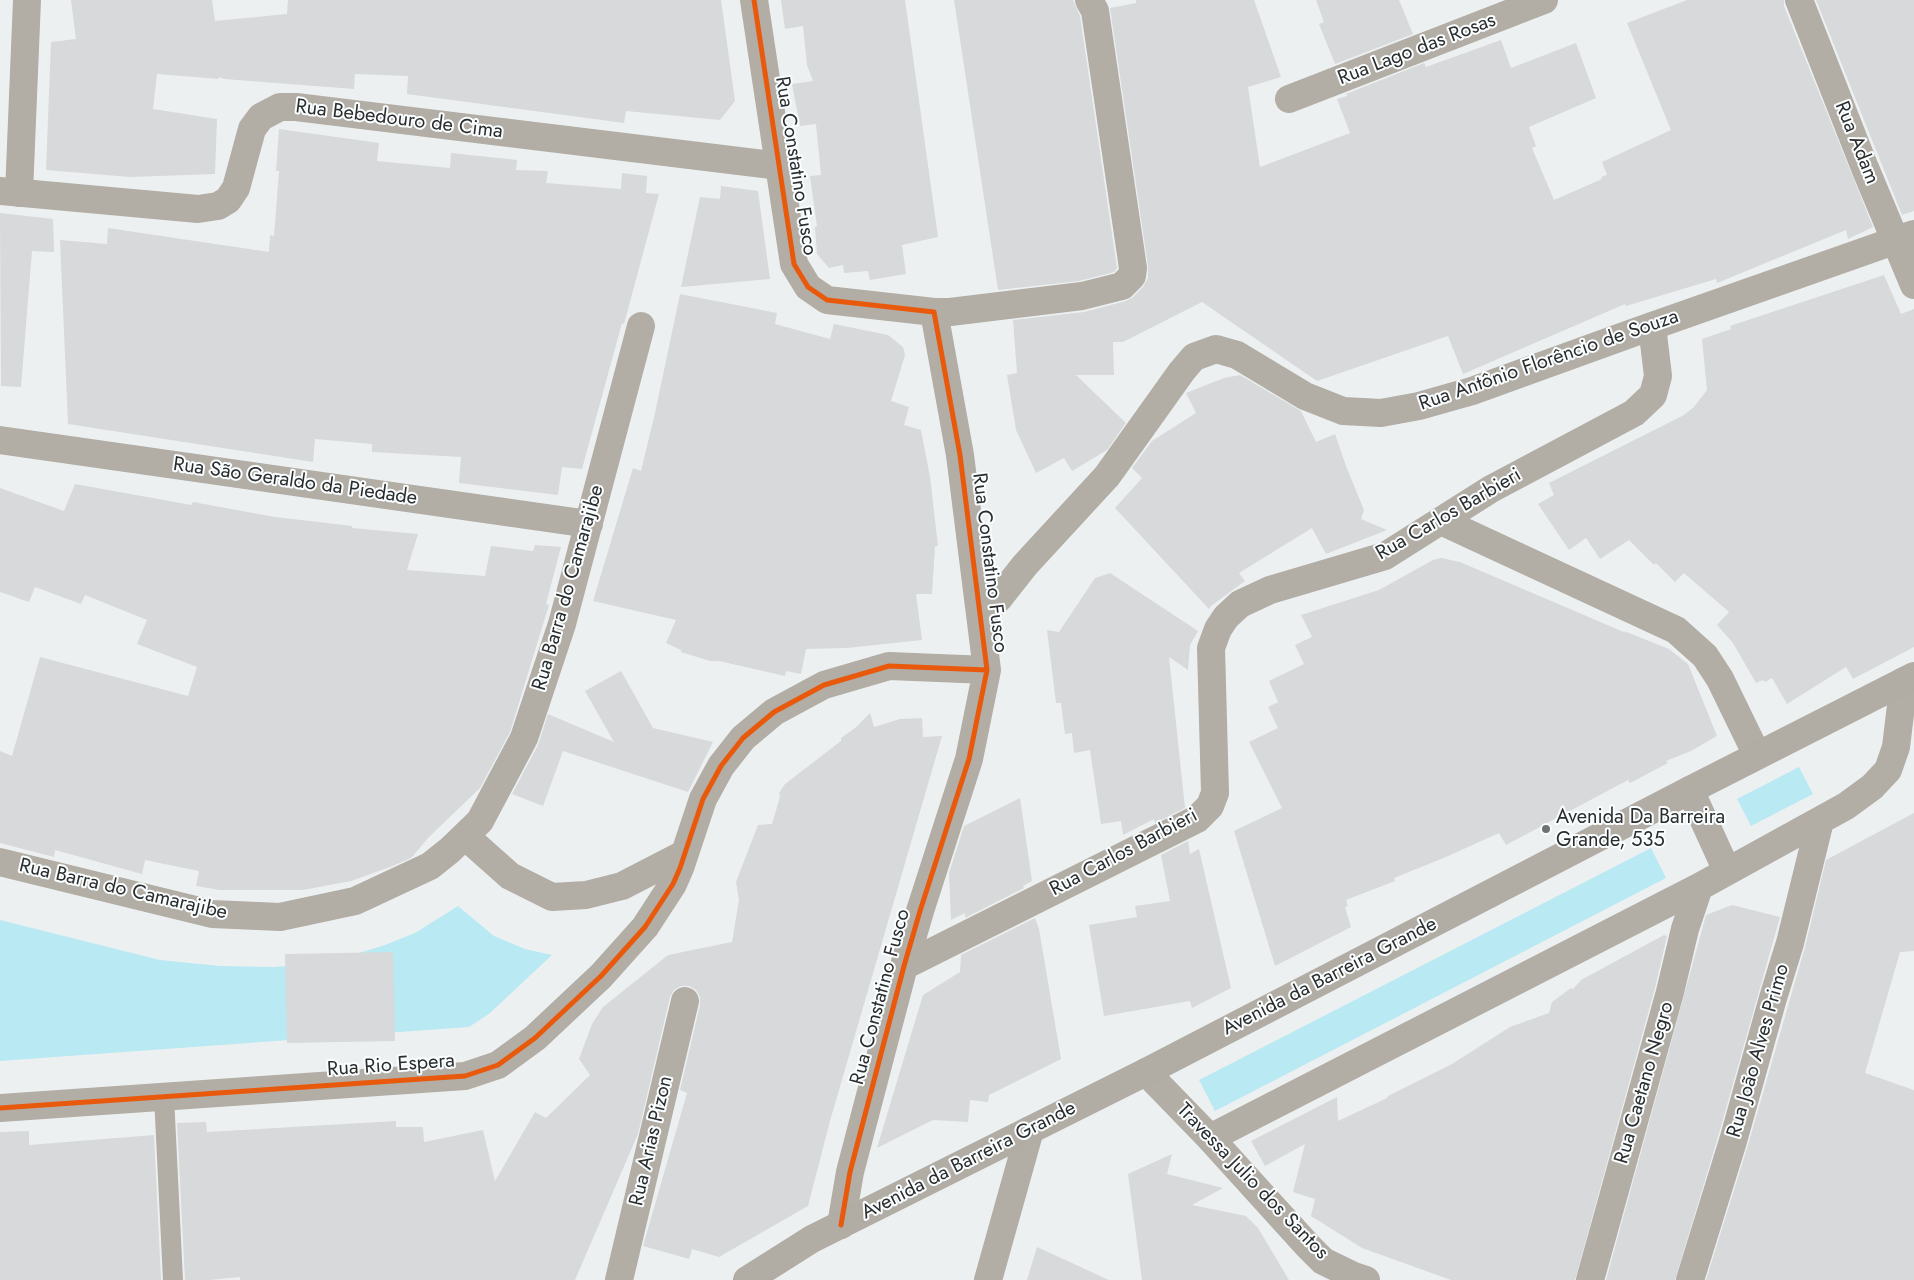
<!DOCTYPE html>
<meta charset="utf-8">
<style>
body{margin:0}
canvas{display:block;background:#edf0f1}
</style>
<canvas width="1914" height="1280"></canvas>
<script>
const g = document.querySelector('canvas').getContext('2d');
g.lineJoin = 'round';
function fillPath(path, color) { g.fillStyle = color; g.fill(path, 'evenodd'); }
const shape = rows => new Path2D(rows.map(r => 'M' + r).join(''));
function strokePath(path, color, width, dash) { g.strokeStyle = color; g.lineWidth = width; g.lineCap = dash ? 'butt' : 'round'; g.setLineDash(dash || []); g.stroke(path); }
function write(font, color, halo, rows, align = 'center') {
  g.font = font + ' Jost,sans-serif'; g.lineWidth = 4; g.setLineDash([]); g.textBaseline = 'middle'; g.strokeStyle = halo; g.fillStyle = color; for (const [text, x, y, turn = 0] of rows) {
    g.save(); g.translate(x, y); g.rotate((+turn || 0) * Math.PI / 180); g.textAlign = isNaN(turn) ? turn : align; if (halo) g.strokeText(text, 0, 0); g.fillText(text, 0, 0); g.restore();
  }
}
fillPath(shape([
 [1799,767,1813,794,1751,826,1737,799],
 [1651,848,1666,878,1215,1111,1199,1080],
 [458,906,494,936,525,949,552,955,490,1013,469,1027,0,1061,0,920,160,960,220,966,274,967,300,965,356,954,385,945,415,933]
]), '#b9e9f3');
fillPath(shape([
 [71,0,212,0,215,21,287,14,288,0,721,0,735,101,720,120,626,111,624,123,407,94,408,76,355,74,354,89,224,79,219,77,219,79,157,74,153,109,217,119,215,174,130,177,46,170,51,42,76,39],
 [781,0,905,0,938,237,902,245,906,274,870,280,868,271,844,273,843,265,829,268,817,254,815,227,817,226,810,176,821,175,816,124,800,126,792,84,813,81,807,65,803,26,785,29],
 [954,0,1073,0,1080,16,1117,268,1114,272,1079,281,998,290],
 [1136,0,1254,0,1281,77,1248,87,1260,167,1350,133,1337,99,1347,96,1346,94,1424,63,1426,67,1501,40,1511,68,1576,43,1596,98,1529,127,1536,146,1532,148,1554,200,1602,179,1601,177,1607,175,1602,162,1671,130,1627,23,1687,0,1784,0,1784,6,1873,227,1848,239,1846,230,1717,283,1716,279,1626,306,1625,304,1463,374,1448,336,1317,381,1202,302,1123,342,1113,342,1114,375,1076,375,1126,423,1107,450,1072,471,1064,458,1036,473,1016,430,1007,375,1017,373,1013,320,1084,312,1126,301,1133,297,1143,287,1148,278,1148,266,1110,8,1136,3],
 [1316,0,1399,0,1413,34,1335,64,1319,24,1324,22],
 [1816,0,1914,0,1914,211,1902,215],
 [279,129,379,143,377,161,450,168,451,153,517,160,516,170,548,171,546,183,621,189,622,173,647,176,646,193,659,194,624,324,622,323,582,469,562,467,558,495,459,483,461,457,372,452,372,444,315,439,313,462,68,424,60,240,107,244,108,228,269,252,270,235,274,236,279,171,276,171],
 [721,186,758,191,770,279,681,287,700,197,720,199],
 [0,213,53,219,54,252,32,251,21,387,1,386],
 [1884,275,1901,314,1914,309,1914,647,1853,679,1846,667,1787,704,1772,678,1765,682,1763,680,1756,683,1733,643,1717,625,1729,612,1684,573,1675,582,1656,563,1654,565,1629,540,1600,559,1586,538,1569,550,1538,504,1554,495,1549,483,1684,415,1694,407,1707,390,1702,339,1731,329,1730,326],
 [680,294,777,313,775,324,830,339,834,324,888,335,903,347,905,355,891,401,909,407,904,425,921,430,930,477,938,546,935,546,932,594,916,594,922,640,847,648,806,649,801,674,786,671,785,676,719,661,710,661,681,652,681,650,666,643,676,620,593,601,633,468,641,471,655,413],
 [1240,375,1301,411,1316,442,1335,434,1346,466,1364,510,1361,519,1387,530,1326,554,1312,528,1239,573,1245,581,1211,606,1209,609,1115,508,1142,478,1132,468,1152,441,1196,413,1186,393,1224,378],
 [75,484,191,505,193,502,275,517,352,526,352,528,418,534,407,570,485,576,491,546,533,551,535,545,561,547,546,604,549,605,510,732,480,788,429,837,411,858,390,867,351,881,303,890,220,890,196,886,199,871,145,860,142,874,55,850,54,857,0,843,0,751,12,756,40,657,188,696,197,667,137,644,147,620,85,595,81,604,35,587,29,602,0,592,0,488,64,511],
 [1441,558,1460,562,1626,633,1624,631,1669,649,1688,664,1717,736,1691,751,1666,761,1668,763,1630,783,1628,780,1506,845,1499,833,1446,857,1394,878,1395,881,1346,900,1348,906,1345,907,1351,927,1275,966,1234,831,1282,808,1249,742,1278,728,1268,707,1278,702,1269,681,1304,664,1295,645,1312,637,1301,615,1379,590,1433,560],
 [1110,573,1198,631,1190,645,1188,670,1169,657,1185,808,1155,823,1154,819,1123,835,1121,821,1101,824,1090,750,1074,753,1072,733,1065,734,1061,703,1056,703,1047,630,1059,632,1095,578],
 [621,671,653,728,713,742,688,792,563,751,543,806,512,794,538,745,548,714,614,742,585,691],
 [870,713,874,727,900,719,922,718,923,737,942,736,830,1121,808,1206,719,1257,692,1249,689,1259,643,1246,687,1093,680,1090,700,1005,700,997,696,990,689,986,681,986,674,990,670,997,638,1134,575,1280,240,1280,240,1277,210,1280,185,1280,177,1123,206,1122,207,1132,396,1121,396,1127,423,1127,424,1142,483,1130,495,1181,535,1112,546,1118,590,1075,579,1059,592,1024,603,1007,668,955,732,942,739,900,736,882,758,825,772,824,780,797,779,793,785,784,841,741,841,738,855,728],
 [1020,798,1032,881,1023,886,1024,888,965,918,965,913,951,920,949,873,964,826],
 [1914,813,1914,951,1900,952,1865,1073,1914,1090,1914,1280,1706,1280,1748,1145,1805,947,1826,860],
 [1188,841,1190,854,1199,849,1231,988,1192,1008,1190,1001,1104,1016,1089,925,1137,917,1135,906,1170,901,1161,855],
 [1732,905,1780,917,1718,1137,1675,1280,1606,1280,1706,915],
 [1035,918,1039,929,1061,1059,989,1095,988,1102,970,1100,968,1122,933,1120,877,1148,923,995,960,972,961,955],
 [1664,935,1667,936,1655,988,1575,1280,1451,1280,1362,1248,1311,1216,1315,1199,1293,1192,1305,1144,1265,1166,1251,1141,1337,1097,1338,1121,1387,1098,1388,1096,1452,1064,1510,1027,1549,1013,1552,1002,1571,988,1573,989,1581,980],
 [393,952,395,1041,287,1043,285,954],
 [29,1131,29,1145,154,1135,161,1280,0,1280,0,1132],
 [1172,1154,1167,1174,1223,1188,1192,1205,1246,1216,1258,1228,1289,1280,1142,1280,1128,1174],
 [1037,1247,1109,1280,1027,1280]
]), '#d7d9da');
strokePath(shape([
 [164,1096,173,1280]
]), '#b2ada5', 20);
strokePath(shape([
 [754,0,794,264,808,287,827,300,934,312,960,455,987,670,969,759,920,911,904,966,850,1172,841,1225],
 [1799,0,1865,168,1914,285],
 [1289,99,1544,0],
 [0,191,198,209,218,206,228,200,236,188,252,129,261,117,280,107,296,107,780,166],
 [19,193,27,0],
 [934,312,950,312,1082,296,1122,286,1132,276,1133,268,1095,11,1089,0],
 [0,440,589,524],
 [1441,521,1676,630,1705,656,1720,679,1757,755],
 [981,616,999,598,1025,565,1107,476,1182,371,1194,357,1216,349,1237,355,1305,396,1343,411,1381,413,1419,406,1472,391,1638,331,1914,234],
 [1690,790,1727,871],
 [465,836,510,876,552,897,586,895,622,886,684,854],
 [0,862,212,914,280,917,355,901,430,866,450,850,480,821,524,738,562,624,641,326],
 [904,966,1197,819,1210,806,1215,793,1211,648,1218,629,1226,617,1240,604,1270,590,1385,556,1491,489,1634,413,1653,395,1658,376,1652,326],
 [1146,1072,1210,1138,1308,1246,1323,1261,1354,1276,1366,1280],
 [0,1108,465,1076,498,1065,535,1038,601,976,645,927,673,884,680,868,703,799,721,766,743,738,774,712,824,685,889,666,987,670],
 [1210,1138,1699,887,1846,806,1872,787,1888,770,1896,747,1904,681],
 [619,1280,685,1001],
 [988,1280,1030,1130],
 [1590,1280,1670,992,1685,929,1699,887],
 [1690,1280,1733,1141,1773,998,1790,943,1820,821]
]), '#b2ada5', 28);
strokePath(shape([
 [747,1280,812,1239,1146,1072,1690,790,1914,676]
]), '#b1aca4', 28);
strokePath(shape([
 [754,0,794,264,808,287,827,300,934,312,960,455,987,670,969,759,920,911,904,966,850,1172,841,1225],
 [0,1108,465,1076,498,1065,535,1038,601,976,645,927,673,884,680,868,703,799,721,766,743,738,774,712,824,685,889,666,987,670]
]), '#e8590c', 5);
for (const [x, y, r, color] of [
 [1546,829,5,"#6f7172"]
]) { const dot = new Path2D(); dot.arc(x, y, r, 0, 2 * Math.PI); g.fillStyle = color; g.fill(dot); strokePath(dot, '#fafeff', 2); }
write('20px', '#2b2c2d', '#fafeff', [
 ["Rua Lago das Rosas",1417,50,-21],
 ["Rua Bebedouro de Cima",399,120,7],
 ["Rua Adam",1856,143,68],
 ["Rua Constatino Fusco",795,166,81],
 ["Rua Antônio Florêncio de Souza",1549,361,-19],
 ["Rua São Geraldo da Piedade",295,482,8],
 ["Rua Carlos Barbieri",1449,515,-30],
 ["Rua Constatino Fusco",989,563,83],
 ["Rua Barra do Camarajibe",569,588,-74],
 ["Rua Carlos Barbieri",1124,853,-28],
 ["Rua Barra do Camarajibe",123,890,13],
 ["Avenida da Barreira Grande",1330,977,-27],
 ["Rua Constatino Fusco",881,997,-75],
 ["Rua João Alves Primo",1759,1051,-74],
 ["Rua Rio Espera",391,1066,-4],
 ["Rua Caetano Negro",1645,1083,-74],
 ["Rua Arias Pizon",652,1141,-77],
 ["Avenida da Barreira Grande",969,1161,-27],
 ["Travessa Julio dos Santos",1252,1182,46]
]);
write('20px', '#2b2c2d', '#fafeff', [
 ["Avenida Da Barreira",1556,818],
 ["Grande, 535",1556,841]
], 'left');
</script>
